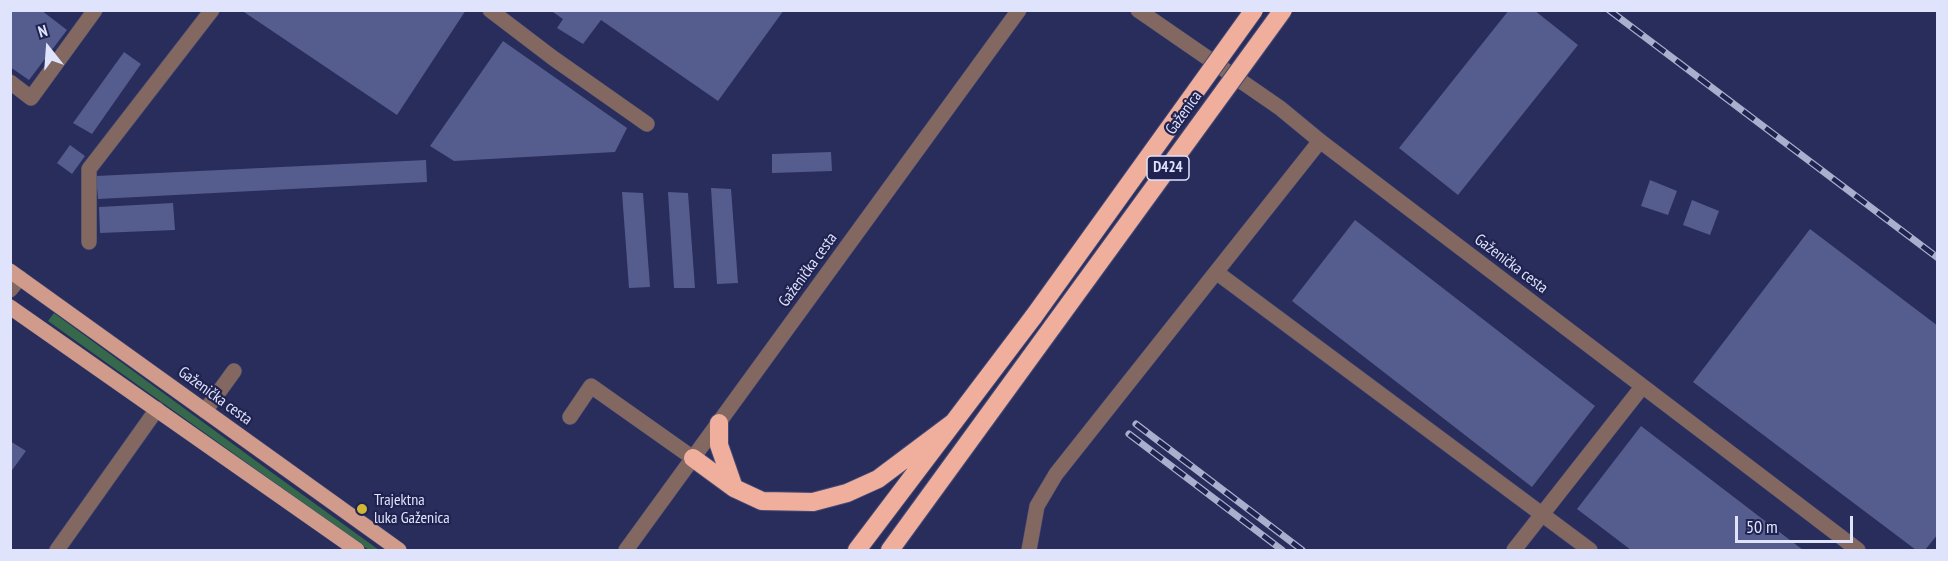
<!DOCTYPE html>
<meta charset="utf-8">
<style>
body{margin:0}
#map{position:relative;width:1948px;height:561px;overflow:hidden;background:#292d5b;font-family:"PT Sans Narrow",sans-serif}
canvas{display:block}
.frame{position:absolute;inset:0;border:12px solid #dfe3fb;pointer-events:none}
.north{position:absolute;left:18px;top:18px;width:60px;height:60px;-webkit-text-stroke:4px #202350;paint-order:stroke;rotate:343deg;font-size:16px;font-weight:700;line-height:24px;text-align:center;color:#dfe3fb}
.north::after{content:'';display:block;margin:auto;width:21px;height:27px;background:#dfe3fb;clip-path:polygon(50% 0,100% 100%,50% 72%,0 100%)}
.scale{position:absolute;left:1735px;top:516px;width:118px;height:27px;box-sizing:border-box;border:3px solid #dfe3fb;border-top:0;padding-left:8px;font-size:18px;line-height:21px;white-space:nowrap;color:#dfe3fb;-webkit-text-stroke:4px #202350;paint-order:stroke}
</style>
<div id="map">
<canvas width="1948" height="561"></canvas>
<div class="frame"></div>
<div class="north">N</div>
<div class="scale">50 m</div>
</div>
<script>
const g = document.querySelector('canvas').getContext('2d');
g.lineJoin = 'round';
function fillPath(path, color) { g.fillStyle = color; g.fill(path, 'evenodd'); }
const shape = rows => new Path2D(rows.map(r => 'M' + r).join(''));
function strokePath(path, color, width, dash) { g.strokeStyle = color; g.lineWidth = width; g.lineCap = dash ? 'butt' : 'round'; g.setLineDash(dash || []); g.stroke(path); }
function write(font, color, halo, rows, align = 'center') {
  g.font = font + ' "PT Sans Narrow",sans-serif'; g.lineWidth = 4.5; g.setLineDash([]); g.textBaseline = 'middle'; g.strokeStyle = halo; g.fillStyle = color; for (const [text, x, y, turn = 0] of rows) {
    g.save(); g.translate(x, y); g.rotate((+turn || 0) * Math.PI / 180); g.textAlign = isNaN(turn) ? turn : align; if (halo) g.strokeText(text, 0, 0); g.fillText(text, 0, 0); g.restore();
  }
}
fillPath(shape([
 [54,313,267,469,379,550,369,550,48,321]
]), '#36684b');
fillPath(shape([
 [10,10,41,10,67,30,29,80,10,67],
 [241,10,466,10,397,115],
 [550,10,784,10,718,101,601,20,583,44,557,28,563,19],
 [1509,10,1534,10,1578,45,1458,195,1399,148],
 [503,41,627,128,615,152,454,161,430,146],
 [124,52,141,64,92,134,73,123],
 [70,145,85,156,72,174,57,163],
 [831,152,832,171,772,173,772,154],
 [426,160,427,182,98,199,96,176],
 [1650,180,1677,191,1668,215,1641,206],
 [711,188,731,189,738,283,717,284],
 [622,192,643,193,650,287,629,288],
 [668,192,688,193,695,288,674,288],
 [1692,200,1719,211,1710,235,1683,225],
 [173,203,175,230,100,233,99,207],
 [1355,220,1595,406,1532,487,1292,301],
 [1810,229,1938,326,1938,534,1925,550,1916,550,1693,382],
 [1641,426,1803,550,1631,550,1577,509],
 [10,441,26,451,10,473]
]), '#555c8e');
const minor = shape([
 [490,10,553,58,647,124],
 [1138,10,1280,108,1320,141,1858,550],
 [10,82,31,98,95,10],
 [89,242,89,169,212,10],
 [1216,272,1590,550],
 [10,290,20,278],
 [205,411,234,371],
 [570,417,591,386,693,458],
 [57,550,157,409],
 [626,550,1019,10],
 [1029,550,1037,506,1056,474,1320,141],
 [1514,550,1642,387]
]);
const major = shape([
 [10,271,399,550],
 [10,307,357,550]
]);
const highway = shape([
 [719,423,719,445,734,488],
 [693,458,734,488,762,501,813,502,847,493,878,479,954,422],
 [857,550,1034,316],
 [890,550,1053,326]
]);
strokePath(minor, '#464a75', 16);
strokePath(major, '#464a75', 16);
strokePath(highway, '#464a75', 20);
strokePath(minor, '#826860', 15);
strokePath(major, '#d19b8b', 15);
strokePath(highway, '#f0af9c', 18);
const rail = shape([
 [1609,10,1938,258],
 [1136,424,1302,550],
 [1129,434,1282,550]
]);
strokePath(rail, '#abafce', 7);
strokePath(rail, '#202350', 4.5, [14]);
const highwayBridge = shape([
 [1034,316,1254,10],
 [1053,326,1283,10]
]);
strokePath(highwayBridge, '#464a75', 20, []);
strokePath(highwayBridge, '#f0af9c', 18);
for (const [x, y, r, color] of [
 [362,509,6,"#d1b736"]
]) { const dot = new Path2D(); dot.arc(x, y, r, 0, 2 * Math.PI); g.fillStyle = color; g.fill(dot); strokePath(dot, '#202350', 2); }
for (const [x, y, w] of [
 [1168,168,42]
]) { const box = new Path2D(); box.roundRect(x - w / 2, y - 12, w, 24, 4.5); g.fillStyle = '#202350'; g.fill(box); strokePath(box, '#dfe3fb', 1.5); }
write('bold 15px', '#dfe3fb', null, [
 ["D424",1168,168]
]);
write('16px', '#dfe3fb', '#202350', [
 ["Gaženica",1184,113,-54],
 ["Gaženička cesta",1511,264,37],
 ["Gaženička cesta",808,270,-54],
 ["Gaženička cesta",215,396,36]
]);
write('16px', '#dfe3fb', '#202350', [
 ["Trajektna",374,500],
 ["luka Gaženica",374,518]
], 'left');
</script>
